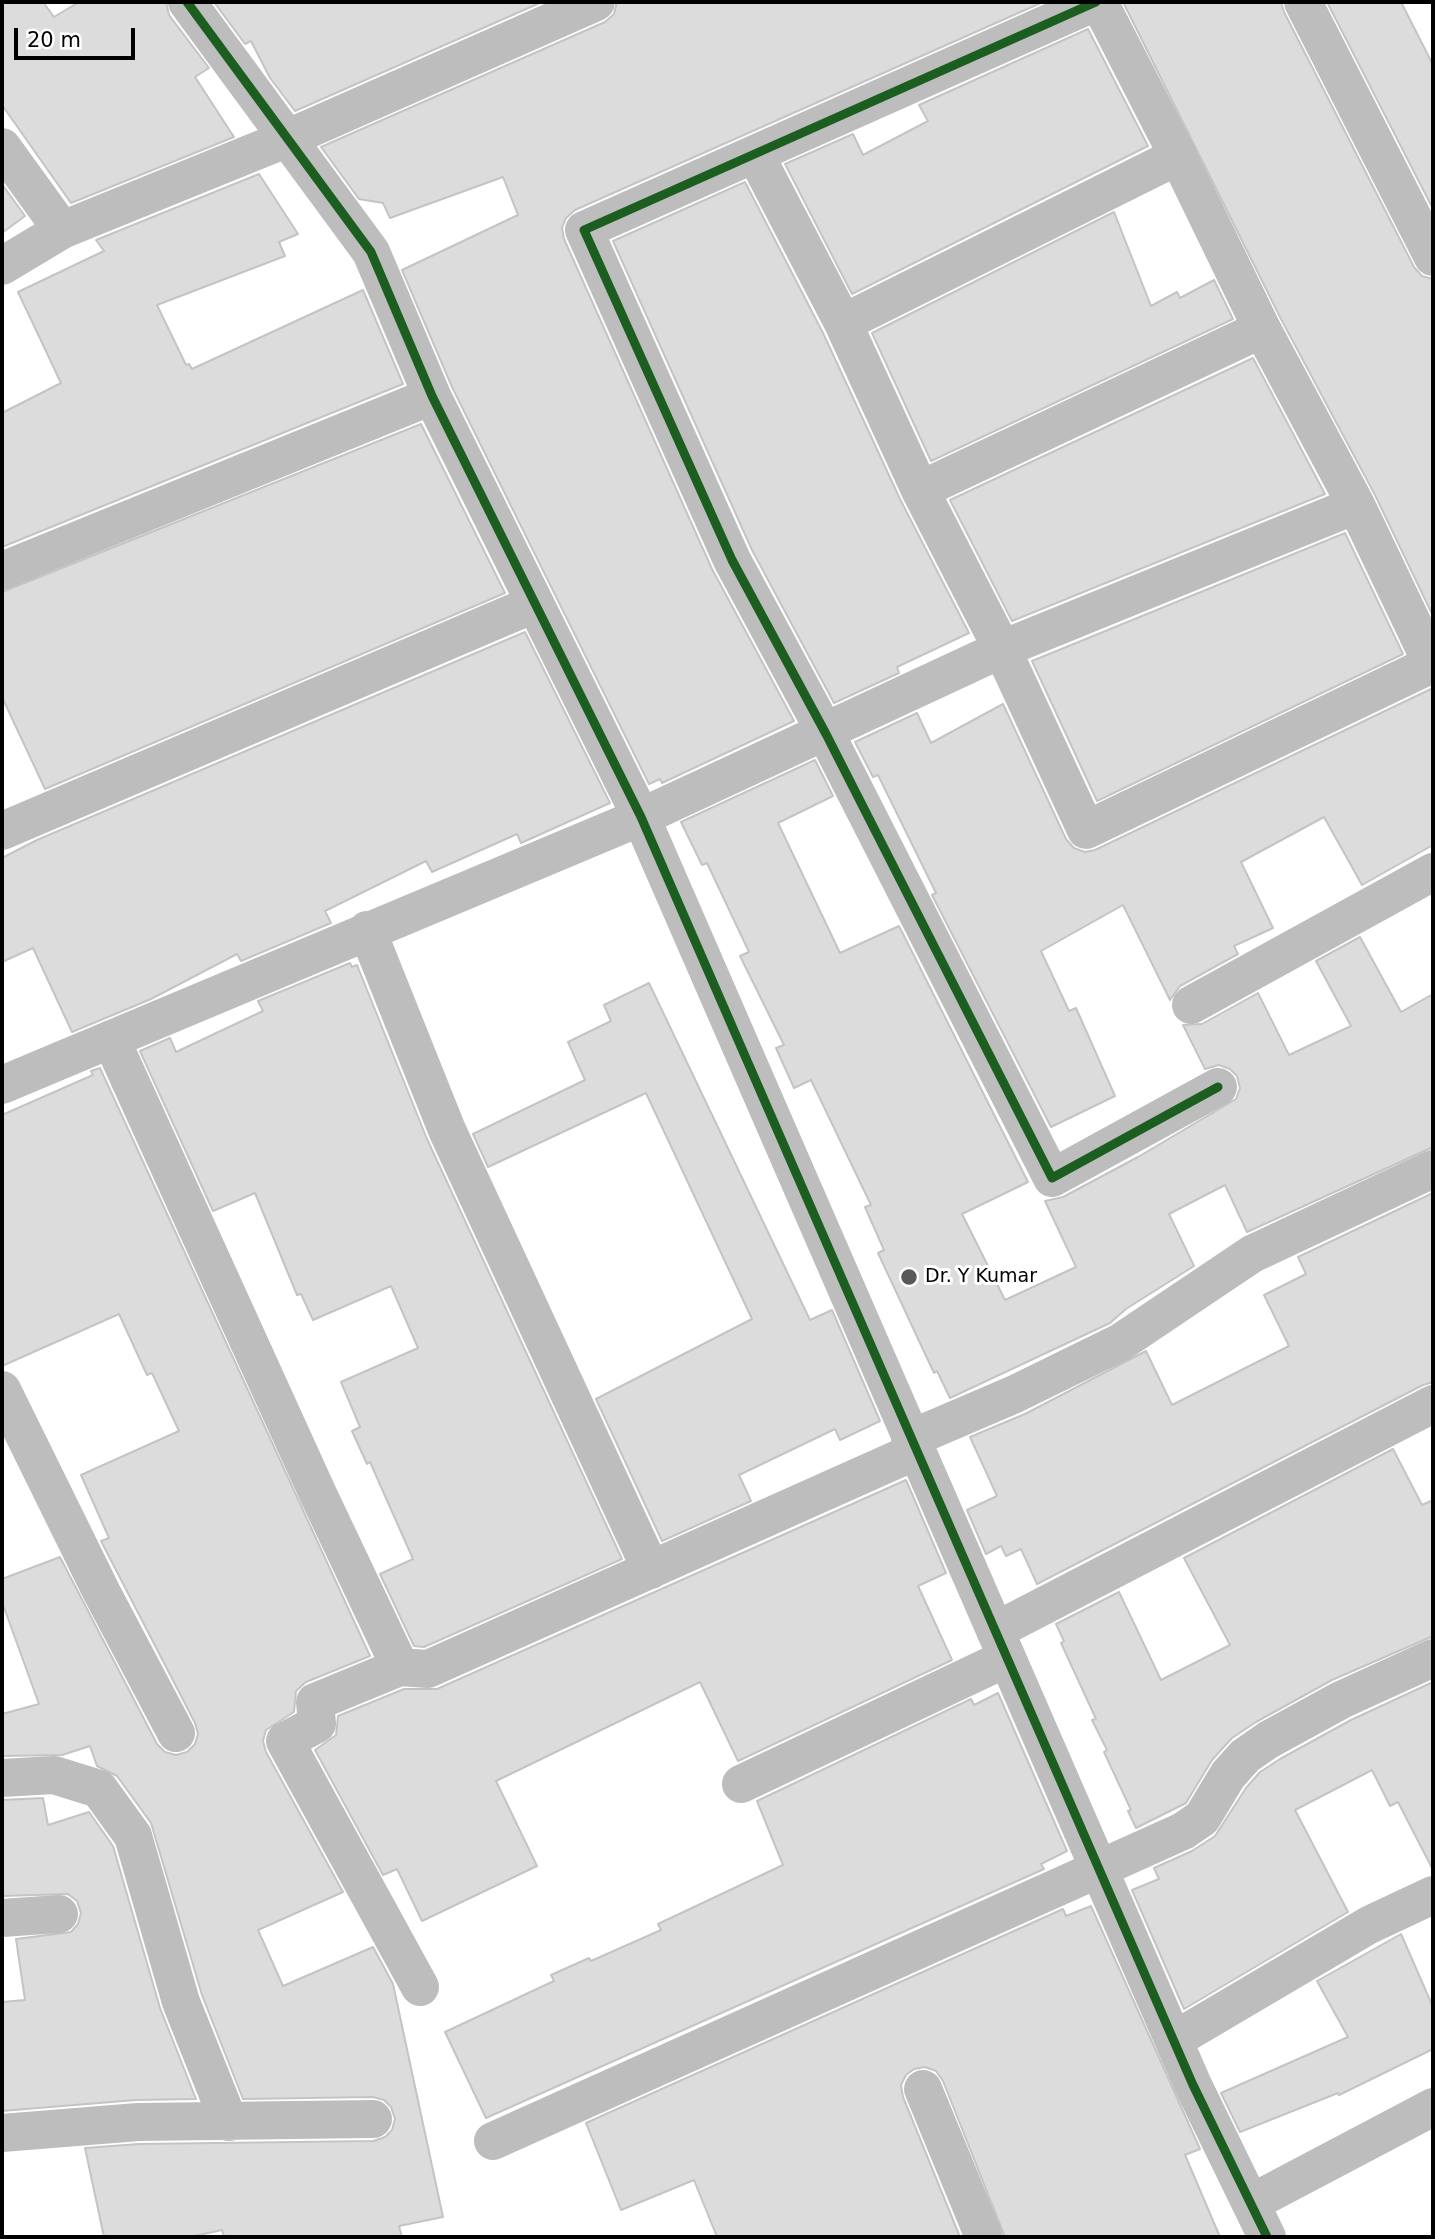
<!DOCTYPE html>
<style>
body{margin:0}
#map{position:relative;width:1435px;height:2239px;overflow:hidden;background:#fff;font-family:"DejaVu Sans",sans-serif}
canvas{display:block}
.frame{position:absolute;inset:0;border:4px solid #000;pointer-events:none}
.scale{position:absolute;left:14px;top:28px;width:121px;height:32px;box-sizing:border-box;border:4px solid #000;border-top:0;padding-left:9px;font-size:21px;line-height:24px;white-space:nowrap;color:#000;-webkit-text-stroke:5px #fff;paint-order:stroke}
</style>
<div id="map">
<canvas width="1435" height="2239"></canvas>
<div class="frame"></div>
<div class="scale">20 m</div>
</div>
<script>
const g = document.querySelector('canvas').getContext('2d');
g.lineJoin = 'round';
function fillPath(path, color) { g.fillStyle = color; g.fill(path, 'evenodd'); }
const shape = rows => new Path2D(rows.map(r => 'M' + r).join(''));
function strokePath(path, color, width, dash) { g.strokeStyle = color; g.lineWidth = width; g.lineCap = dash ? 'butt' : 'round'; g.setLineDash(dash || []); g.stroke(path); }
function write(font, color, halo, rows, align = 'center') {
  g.font = font + ' "DejaVu Sans",sans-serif'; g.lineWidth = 6; g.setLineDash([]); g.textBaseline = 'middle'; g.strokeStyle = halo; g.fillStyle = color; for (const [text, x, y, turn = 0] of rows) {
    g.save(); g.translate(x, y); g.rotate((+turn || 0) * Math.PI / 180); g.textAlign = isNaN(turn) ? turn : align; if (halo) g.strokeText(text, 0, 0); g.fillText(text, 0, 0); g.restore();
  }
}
const building = shape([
 [2,2,43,2,54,17,79,2,166,2,169,15,209,68,195,77,234,137,71,203,2,105,2,2],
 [214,2,542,2,295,111,270,78,251,41,245,44,214,2],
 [617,2,1043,2,575,210,566,218,562,228,564,239,712,569,794,721,662,783,660,779,649,784,452,387,402,270,518,215,503,177,390,218,383,203,359,199,321,147,605,22,614,14,617,2],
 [1123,2,1281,2,1284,12,1414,267,1422,276,1433,279,1433,616,1375,495,1281,319,1123,2],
 [1327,2,1401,2,1433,65,1433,209,1327,2],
 [1088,29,1148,146,852,294,785,164,853,134,863,155,928,121,919,105,1088,29],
 [259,174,298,234,279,242,285,256,157,305,186,365,189,364,192,369,363,290,403,384,2,547,2,413,61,383,18,292,104,251,96,240,259,174],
 [745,182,823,333,900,499,969,633,897,667,899,673,834,703,752,550,613,241,745,182],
 [2,184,25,216,2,233,2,184],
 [1114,212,1151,306,1177,292,1180,298,1214,280,1233,319,931,461,872,333,1114,212],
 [1253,358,1325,494,1012,621,950,500,1253,358],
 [421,424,505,593,45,789,2,697,2,592,421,424],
 [1345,533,1403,654,1097,801,1032,661,1345,533],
 [525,632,610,803,521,843,517,834,432,872,426,861,325,911,331,923,241,961,237,954,151,999,72,1032,33,948,2,962,2,858,37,840,525,632],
 [1433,688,1433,845,1362,885,1324,817,1241,862,1273,928,1234,946,1238,954,1180,986,1170,1000,1123,905,1041,951,1069,1011,1076,1008,1115,1096,1051,1127,932,895,936,893,878,775,873,777,855,742,917,713,931,743,1003,704,1066,839,1074,848,1085,852,1095,850,1433,688],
 [815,760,833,796,778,823,840,953,899,926,1028,1182,962,1214,1005,1300,1076,1267,1045,1201,1063,1197,1138,1157,1236,1099,1240,1088,1237,1076,1230,1069,1219,1065,1205,1069,1183,1025,1202,1024,1258,993,1289,1055,1351,1026,1316,961,1360,937,1401,1012,1433,994,1433,1147,1247,1232,1225,1185,1169,1214,1194,1266,1126,1309,1110,1323,950,1398,937,1371,934,1373,878,1253,884,1250,865,1207,871,1205,811,1080,794,1088,776,1048,784,1045,740,956,749,952,707,863,702,865,681,822,815,760],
 [350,963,352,967,357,965,427,1139,622,1559,424,1647,414,1646,380,1574,413,1559,370,1462,367,1464,352,1431,360,1427,341,1382,418,1348,391,1286,313,1320,301,1294,297,1295,255,1193,213,1211,140,1051,170,1038,176,1052,263,1011,258,1001,350,963],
 [649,983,810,1320,832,1310,880,1421,840,1440,835,1429,739,1475,751,1501,662,1541,596,1399,752,1319,646,1093,488,1167,473,1134,585,1080,568,1042,611,1021,604,1005,649,983],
 [100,1068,370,1656,306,1682,296,1691,294,1712,266,1730,263,1741,266,1752,343,1892,258,1930,283,1986,373,1947,393,1984,443,2217,399,2226,402,2237,224,2237,222,2230,190,2237,104,2237,85,2148,139,2144,373,2141,385,2137,392,2130,395,2119,391,2107,384,2100,373,2097,243,2099,202,1995,151,1823,117,1776,97,1766,90,1746,62,1755,2,1756,2,1714,39,1704,2,1602,2,1579,60,1557,157,1744,165,1752,176,1755,187,1752,195,1744,198,1734,195,1723,101,1541,109,1538,81,1475,179,1431,152,1373,147,1375,119,1314,2,1366,2,1115,93,1075,91,1071,100,1068],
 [1433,1193,1433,1382,1423,1385,1037,1584,1021,1549,1006,1556,1001,1546,986,1554,967,1510,997,1496,970,1437,1025,1414,1146,1351,1172,1405,1289,1346,1264,1295,1306,1274,1298,1257,1433,1193],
 [1393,1449,1422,1505,1433,1500,1433,1636,1332,1680,1256,1722,1232,1738,1212,1760,1186,1803,1136,1828,1128,1811,1131,1810,1104,1752,1107,1750,1092,1720,1096,1719,1061,1643,1064,1641,1056,1624,1119,1592,1161,1680,1230,1645,1184,1558,1393,1449],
 [906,1480,946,1573,918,1586,952,1660,738,1761,700,1682,496,1781,537,1866,422,1921,397,1869,383,1875,315,1750,336,1735,338,1716,404,1689,437,1689,906,1480],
 [1433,1682,1433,1870,1398,1802,1390,1806,1372,1770,1295,1810,1348,1912,1184,2009,1132,1890,1159,1879,1154,1868,1192,1851,1215,1836,1246,1788,1260,1772,1280,1759,1351,1720,1433,1682],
 [998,1693,1067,1851,1041,1864,1044,1869,486,2118,445,2032,554,1981,551,1975,589,1958,591,1961,661,1930,658,1924,783,1865,757,1801,971,1699,974,1705,998,1693],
 [43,1798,48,1825,89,1812,113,1846,160,2008,196,2099,136,2100,2,2111,2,2002,25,2000,16,1939,71,1932,78,1924,81,1913,77,1901,68,1894,2,1896,2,1800,43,1798],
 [1091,1906,1200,2149,1185,2155,1220,2237,1005,2237,943,2081,936,2071,925,2067,914,2069,906,2075,901,2085,903,2097,960,2237,717,2237,694,2180,621,2210,586,2123,1063,1909,1066,1916,1091,1906],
 [1401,1934,1433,2007,1433,2049,1339,2095,1338,2093,1240,2132,1221,2093,1348,2037,1317,1981,1401,1934]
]);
fillPath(building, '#dcdcdc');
strokePath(building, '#c4c4c4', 2);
strokePath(shape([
 [187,2,371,252,432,396,641,817,1193,2085,1267,2237],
 [1096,2,584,230,732,560,826,734,1052,1178,1218,1087],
 [1099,2,1178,156],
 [1303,2,1433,257],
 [2,147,62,230],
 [756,156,843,323,920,490,1002,649,1086,830,1432,664],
 [2,266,62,230,286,139,596,2],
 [843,323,1178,156,1262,329,1356,505,1433,666],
 [920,490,1262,329],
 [2,571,432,396],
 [2,831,534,604],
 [367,930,447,1130,651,1570],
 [1191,1005,1433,872],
 [111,1039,318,1494,400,1667],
 [2,1085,641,817,1002,649,1356,505],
 [2,1390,101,1591,176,1733],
 [910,1439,1015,1394,1121,1342,1252,1254,1433,1169],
 [995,1631,1433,1404],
 [2,1778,54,1775,99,1789,133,1836,181,2002,229,2122],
 [741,1784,1007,1658],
 [2,1918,59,1914],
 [420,1987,285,1741,317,1724,315,1702,400,1667,428,1669,916,1451],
 [1174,2040,1369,1925,1433,1895],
 [923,2089,984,2237],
 [2,2133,138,2122,373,2119],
 [493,2141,1183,1831,1202,1818,1228,1775,1245,1756,1268,1740,1341,1700,1433,1658],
 [1251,2203,1433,2107]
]), '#bdbdbd', 38);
strokePath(shape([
 [187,2,371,252,432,396,641,817,1193,2085,1267,2237],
 [1096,2,584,230,732,560,826,734,1052,1178,1218,1087]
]), '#1b5e20', 9);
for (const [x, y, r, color] of [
 [909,1277,9,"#595959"]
]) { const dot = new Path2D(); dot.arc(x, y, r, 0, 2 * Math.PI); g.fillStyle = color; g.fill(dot); strokePath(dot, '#fff', 2.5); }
write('19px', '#000', '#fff', [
 ["Dr. Y Kumar",925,1277]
], 'left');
</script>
